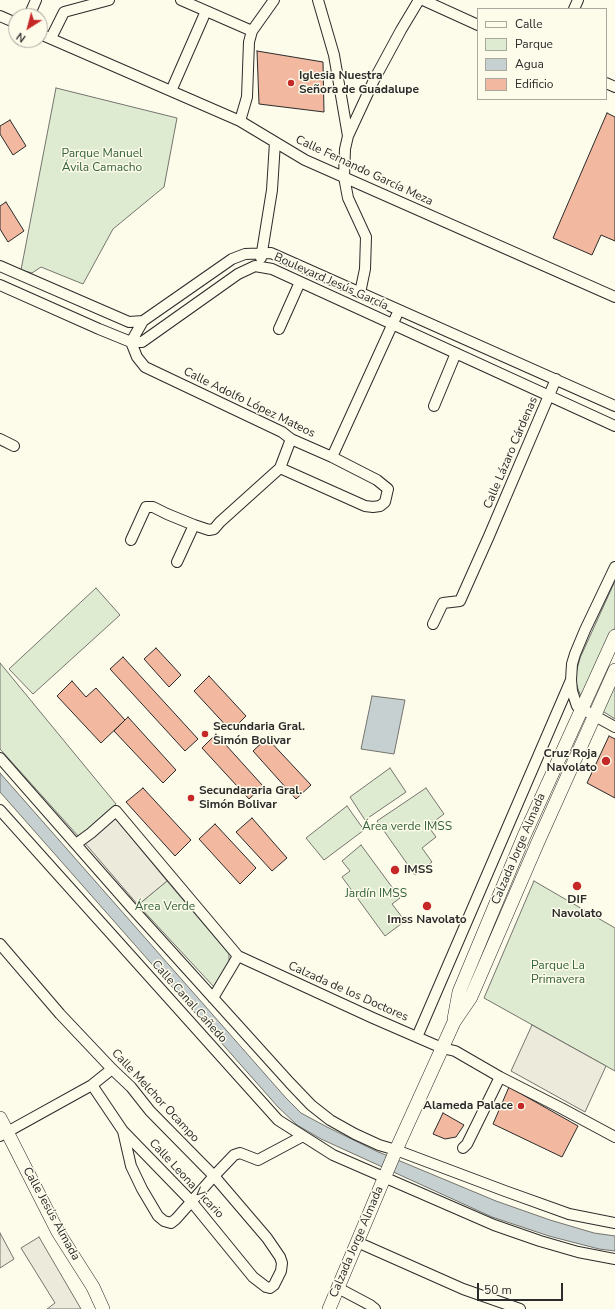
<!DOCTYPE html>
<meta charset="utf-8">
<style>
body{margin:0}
#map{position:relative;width:615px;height:1309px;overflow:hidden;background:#fdfbea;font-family:"Nunito Sans",sans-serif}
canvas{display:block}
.legend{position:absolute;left:477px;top:8px;width:130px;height:92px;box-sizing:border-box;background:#fdfbea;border:1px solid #a9a89e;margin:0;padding:5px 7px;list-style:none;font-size:12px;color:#2b2b2b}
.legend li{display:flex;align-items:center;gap:8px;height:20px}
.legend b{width:20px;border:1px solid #a9a89e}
.north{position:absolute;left:8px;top:8px;width:40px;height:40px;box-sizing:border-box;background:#fdfbea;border:1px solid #a9a89e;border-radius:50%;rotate:216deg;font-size:11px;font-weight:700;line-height:16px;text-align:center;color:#2b2b2b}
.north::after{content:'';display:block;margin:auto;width:14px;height:18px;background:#c62828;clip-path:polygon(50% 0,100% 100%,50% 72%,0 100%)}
.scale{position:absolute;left:477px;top:1283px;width:86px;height:18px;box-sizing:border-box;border:2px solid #2b2b2b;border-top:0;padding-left:5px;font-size:12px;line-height:14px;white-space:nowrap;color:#2b2b2b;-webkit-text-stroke:3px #fdfbea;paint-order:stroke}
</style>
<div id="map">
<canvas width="615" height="1309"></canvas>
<ul class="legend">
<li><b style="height:5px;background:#fdfbea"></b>Calle</li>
<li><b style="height:11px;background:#deebd1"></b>Parque</li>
<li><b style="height:11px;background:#c7d0d0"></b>Agua</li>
<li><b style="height:11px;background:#f2b8a0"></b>Edificio</li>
</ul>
<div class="north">N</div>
<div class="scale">50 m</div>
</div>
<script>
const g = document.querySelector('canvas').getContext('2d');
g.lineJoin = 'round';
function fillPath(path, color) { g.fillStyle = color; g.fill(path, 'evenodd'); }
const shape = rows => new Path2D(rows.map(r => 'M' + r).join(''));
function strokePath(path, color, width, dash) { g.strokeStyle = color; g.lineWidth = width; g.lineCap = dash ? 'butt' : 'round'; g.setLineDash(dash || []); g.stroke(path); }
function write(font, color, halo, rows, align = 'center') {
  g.font = font + ' "Nunito Sans",sans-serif'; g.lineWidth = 3; g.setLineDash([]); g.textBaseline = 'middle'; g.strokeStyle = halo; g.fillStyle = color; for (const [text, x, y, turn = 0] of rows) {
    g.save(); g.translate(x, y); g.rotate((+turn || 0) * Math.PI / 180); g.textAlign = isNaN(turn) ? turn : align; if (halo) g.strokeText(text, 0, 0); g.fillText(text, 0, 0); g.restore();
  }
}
const green = shape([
 [56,88,177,118,164,187,113,229,83,284,41,267,32,273,21,270,56,88],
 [615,581,615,628,585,697,580,694,578,689,576,682,576,673,580,658,615,581],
 [96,588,120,615,33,694,9,669,96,588],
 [0,663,116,804,79,837,0,749,0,663],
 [615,680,615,719,601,710,615,680],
 [390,768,406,792,365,820,350,797,390,768],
 [426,788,444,814,428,826,436,837,422,848,432,862,415,875,377,821,426,788],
 [347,806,364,830,324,860,306,838,347,806],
 [361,845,400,898,392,904,405,921,385,936,342,877,350,871,342,861,361,845],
 [167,881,229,954,229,962,214,987,138,905,167,881],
 [534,881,615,928,615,1071,484,998,534,881]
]);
fillPath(green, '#deebd1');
strokePath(green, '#74746e', 1);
const parking = shape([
 [114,817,167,881,138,905,84,842,114,817],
 [532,1025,606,1066,585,1112,511,1071,532,1025],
 [0,1233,14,1259,0,1268,0,1233],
 [39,1237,81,1309,47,1309,55,1303,21,1248,39,1237]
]);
fillPath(parking, '#eceadb');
strokePath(parking, '#74746e', 1);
const water = shape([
 [372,696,405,700,394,754,361,749,372,696],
 [0,773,286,1098,301,1113,327,1127,376,1151,496,1201,550,1220,594,1233,615,1236,615,1251,599,1249,549,1236,492,1217,321,1139,297,1125,278,1107,0,792,0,773]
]);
fillPath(water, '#c7d0d0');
strokePath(water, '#74746e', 1);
const building = shape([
 [257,51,323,62,324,112,259,104,257,51],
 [607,113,615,117,615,241,601,235,592,255,553,238,607,113],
 [10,120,26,146,13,155,0,134,0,126,10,120],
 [6,202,24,231,8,242,0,229,0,206,6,202],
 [156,648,181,675,169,687,144,659,156,648],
 [123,657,198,739,185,751,110,669,123,657],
 [209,676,246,716,231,731,194,691,209,676],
 [72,681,86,697,96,688,125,720,101,743,57,696,72,681],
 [128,717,176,770,163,783,114,731,128,717],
 [216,734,263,786,249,799,202,748,216,734],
 [609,736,615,739,615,798,587,783,609,736],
 [267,738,311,785,296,799,253,751,267,738],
 [143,788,191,840,175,856,126,802,143,788],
 [252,818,287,858,272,871,236,832,252,818],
 [215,824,256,868,240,884,199,839,215,824],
 [509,1087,578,1126,562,1157,493,1124,509,1087],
 [443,1113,464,1125,456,1137,445,1139,433,1134,443,1113]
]);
fillPath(building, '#f2b8a0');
strokePath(building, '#2b2b2b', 1);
const minor = shape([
 [181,0,252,31],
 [318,0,334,55,348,136],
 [423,0,478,25],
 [574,9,578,0],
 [0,16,16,23],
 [29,16,36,0],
 [40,34,240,121,305,160,615,297],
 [51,38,64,12,109,0],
 [606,83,615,87],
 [171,91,206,11],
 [240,121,247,97,249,42,252,31,274,0],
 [261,258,272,190,275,142],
 [0,266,129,322,143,321,232,259,245,254,271,253,615,406],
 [0,285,99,329,131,342,142,342,238,274,255,266,272,269,615,426],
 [360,293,365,269,366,237,348,198,344,177,345,149,348,136,374,80,401,30,419,0],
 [143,321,131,342,137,357,145,367,282,432,291,439,332,457,377,480,388,489,385,502,380,506,373,507,365,506,280,468],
 [279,329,300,282],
 [434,406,456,353],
 [0,439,14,446],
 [332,457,399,310],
 [131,540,146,507,153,507,167,514,194,525,209,530,214,529,220,522,280,468,291,439],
 [177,562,194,525],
 [615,567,585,630,575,654,572,664,571,680,572,691,577,706,615,727],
 [433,624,443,603,460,601,489,536,556,379],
 [0,758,131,907,290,1083,311,1105,330,1120,355,1134,379,1145,396,1150,505,1191,569,1214,615,1223],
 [0,810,278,1120,333,1155,494,1225,540,1241,578,1252,615,1259],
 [76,844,91,833,116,811,238,956,373,1018,442,1048,455,1051,500,1077,561,1108,615,1137],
 [0,944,60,1014,112,1069,131,1087,150,1111,214,1176,267,1238,280,1257,282,1263,281,1271,274,1285,270,1288,266,1287,253,1277,191,1201,123,1131,92,1085],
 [213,998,238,956],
 [417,1037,571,680],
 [123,1131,131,1166,142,1189,158,1216,164,1221,171,1223,176,1219,214,1176,234,1155,240,1153,258,1160,303,1136],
 [0,1136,92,1085,112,1069],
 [463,1148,467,1144,500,1077],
 [357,1242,463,1289,520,1309],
 [338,1288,370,1305,375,1309]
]);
const tertiary = shape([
 [454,1019,459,992,524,836,615,636],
 [0,1118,58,1232,93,1287,103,1309],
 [329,1309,396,1150,454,1022,471,997,538,842,615,670]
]);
strokePath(minor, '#2b2b2b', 12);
strokePath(tertiary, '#2b2b2b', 14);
strokePath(minor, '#fdfbea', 10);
strokePath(tertiary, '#fdfbea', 13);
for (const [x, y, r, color] of [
 [291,83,4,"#c62828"],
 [205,734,4,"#c62828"],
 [606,761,5,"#c62828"],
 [191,798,4,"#c62828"],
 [395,870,5,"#c62828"],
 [577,886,5,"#c62828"],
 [427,906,5,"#c62828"],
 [521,1106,4,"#c62828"]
]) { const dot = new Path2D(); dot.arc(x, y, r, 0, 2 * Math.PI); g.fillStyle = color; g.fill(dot); strokePath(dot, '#fdfbea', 1.5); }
write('bold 12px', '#2b2b2b', '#fdfbea', [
 ["Iglesia Nuestra",299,76],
 ["Señora de Guadalupe",299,90],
 ["Secundaria Gral.",213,727],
 ["Simón Bolivar",213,741],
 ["Cruz Roja",597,754,"right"],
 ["Navolato",597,768,"right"],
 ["Secundararia Gral.",199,791],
 ["Simón Bolivar",199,805],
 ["IMSS",404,870],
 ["DIF",577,900,"center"],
 ["Navolato",577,914,"center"],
 ["Imss Navolato",427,920,"center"],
 ["Alameda Palace",513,1106,"right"]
], 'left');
write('12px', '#34623c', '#fdfbea', [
 ["Parque Manuel",102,154],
 ["Ávila Camacho",102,168],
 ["Área verde IMSS",407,827],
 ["Jardín IMSS",376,894],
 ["Área Verde",165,907],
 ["Parque La",558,966],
 ["Primavera",558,980]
]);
write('12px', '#2b2b2b', '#fdfbea', [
 ["Calle Fernando García Meza",364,171,25],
 ["Boulevard Jesús García",331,282,24],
 ["Calle Adolfo López Mateos",249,403,26],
 ["Calle Lázaro Cárdenas",511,453,-67],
 ["Calzada Jorge Almada",519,849,-67],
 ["Calzada de los Doctores",348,992,24],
 ["Calle Canal Cañedo",189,1002,48],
 ["Calle Melchor Ocampo",155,1096,47],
 ["Calle Leona Vicario",186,1179,47],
 ["Calle Jesús Almada",51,1214,61],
 ["Calzada Jorge Almada",357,1242,-67]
]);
</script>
